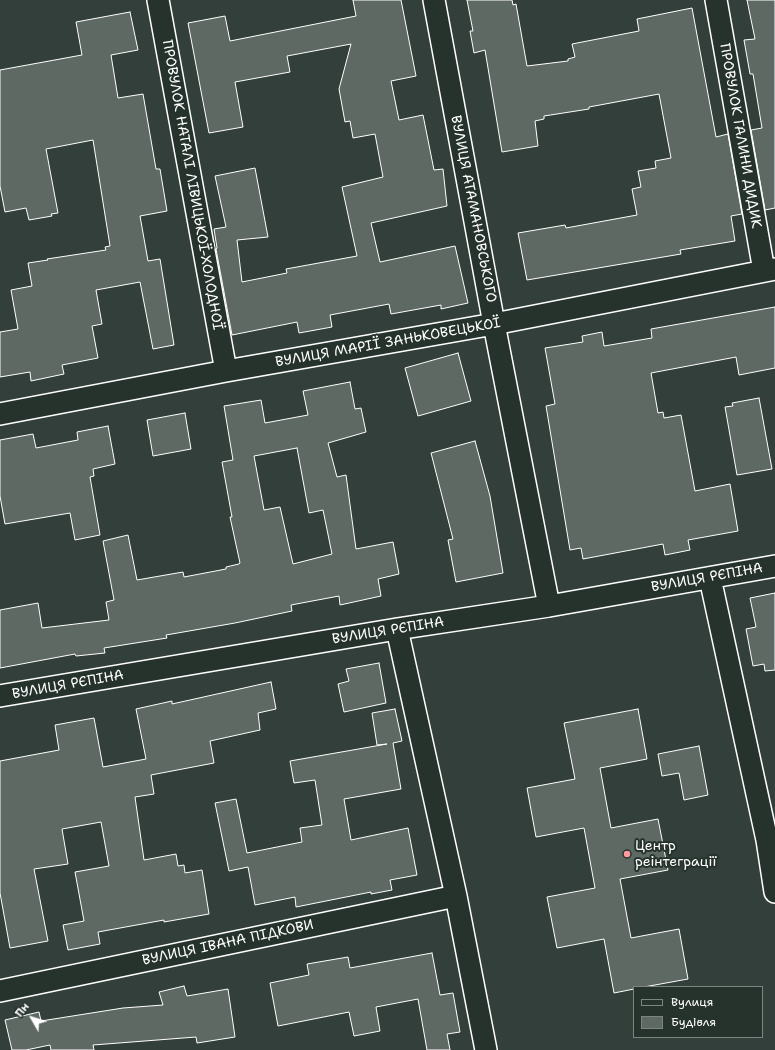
<!DOCTYPE html>
<meta charset="utf-8">
<style>
body{margin:0}
#map{position:relative;width:775px;height:1050px;overflow:hidden;background:#333f3a;font-family:"Shantell Sans",sans-serif}
canvas{display:block}
.legend{position:absolute;left:633px;top:986px;width:130px;height:52px;box-sizing:border-box;background:#26332d;border:1px solid #7d8581;margin:0;padding:5px 7px;list-style:none;font-size:12px;color:#fff}
.legend li{display:flex;align-items:center;gap:8px;height:20px}
.legend b{width:20px;border:1px solid #7d8581}
.north{position:absolute;left:12px;top:998px;width:40px;height:40px;-webkit-text-stroke:3px #26332d;paint-order:stroke;rotate:309deg;font-size:11px;font-weight:700;line-height:16px;text-align:center;color:#fff}
.north::after{content:'';display:block;margin:auto;width:14px;height:18px;background:#fff;clip-path:polygon(50% 0,100% 100%,50% 72%,0 100%)}
</style>
<div id="map">
<canvas width="775" height="1050"></canvas>
<ul class="legend">
<li><b style="height:5px;background:#26332d"></b>Вулиця</li>
<li><b style="height:11px;background:#5f6964"></b>Будівля</li>
</ul>
<div class="north">Пн</div>
</div>
<script>
const g = document.querySelector('canvas').getContext('2d');
g.lineJoin = 'round';
function fillPath(path, color) { g.fillStyle = color; g.fill(path, 'evenodd'); }
const shape = rows => new Path2D(rows.map(r => 'M' + r).join(''));
function strokePath(path, color, width, dash) { g.strokeStyle = color; g.lineWidth = width; g.lineCap = dash ? 'butt' : 'round'; g.setLineDash(dash || []); g.stroke(path); }
function write(font, color, halo, rows, align = 'center') {
  g.font = font + ' "Shantell Sans",sans-serif'; g.lineWidth = 4; g.setLineDash([]); g.textBaseline = 'middle'; g.strokeStyle = halo; g.fillStyle = color; for (const [text, x, y, turn = 0] of rows) {
    g.save(); g.translate(x, y); g.rotate((+turn || 0) * Math.PI / 180); g.textAlign = isNaN(turn) ? turn : align; if (halo) g.strokeText(text, 0, 0); g.fillText(text, 0, 0); g.restore();
  }
}
const building = shape([
 [353,0,401,0,416,76,391,81,399,120,423,115,434,170,443,169,447,206,371,223,380,262,455,246,468,303,441,309,441,305,391,314,389,304,330,315,332,327,299,333,297,322,232,335,216,249,217,248,214,229,226,227,215,176,255,168,268,237,237,240,242,282,287,273,286,269,357,256,342,187,383,177,375,134,353,138,350,121,345,122,339,89,351,44,287,56,290,72,235,82,243,127,209,133,188,23,225,16,230,41,356,16,353,0],
 [467,0,512,0,513,5,516,4,527,66,568,61,568,59,575,57,572,44,639,31,637,19,692,8,716,137,728,134,742,214,731,216,735,241,680,250,681,254,527,280,518,233,565,225,566,228,637,215,632,189,641,187,638,171,656,168,655,161,671,158,659,94,589,107,589,109,544,116,544,119,535,121,538,146,502,152,485,50,474,53,470,31,473,31,467,0],
 [747,0,775,0,775,208,765,210,751,130,762,128,753,74,750,74,744,40,755,39,747,0],
 [130,12,138,50,111,55,118,98,143,94,156,169,160,169,167,211,140,216,148,261,160,259,174,345,153,349,140,282,96,290,102,324,92,326,98,358,62,365,64,374,31,381,30,372,0,377,0,332,18,329,11,290,32,286,28,263,48,260,47,259,106,250,105,247,110,246,93,140,46,149,58,213,51,214,52,216,29,220,26,208,5,212,0,186,0,70,82,55,76,22,130,12],
 [775,307,775,368,739,375,736,357,651,373,658,413,663,412,664,418,681,415,695,491,730,484,738,531,688,540,690,550,665,555,663,544,583,559,581,548,570,550,546,406,555,404,545,348,583,342,582,336,602,332,604,346,652,338,651,329,775,307],
 [458,353,471,401,418,416,405,368,458,353],
 [350,382,355,409,361,408,366,432,328,443,337,477,346,475,356,549,393,542,399,574,378,579,381,596,340,605,339,596,291,605,292,611,235,623,166,635,167,638,104,648,105,653,76,656,75,654,0,668,0,610,38,603,42,628,109,620,106,602,114,600,103,541,128,535,137,580,183,572,184,577,226,569,226,567,239,564,240,563,230,517,232,517,222,462,233,460,224,406,261,400,265,423,308,415,303,391,350,382],
 [297,448,309,513,323,510,332,554,293,564,280,507,264,510,254,456,297,448],
 [759,398,772,469,737,475,725,407,733,406,732,403,759,398],
 [185,413,191,449,153,456,147,420,185,413],
 [108,426,115,464,93,469,94,476,90,477,100,535,75,540,70,513,5,524,0,496,0,440,33,434,36,448,78,440,77,432,108,426],
 [475,441,490,496,503,573,456,582,448,540,453,539,431,453,475,441],
 [775,593,775,670,765,671,764,664,753,666,746,629,756,627,750,598,775,593],
 [379,663,386,703,344,712,338,684,349,681,346,669,379,663],
 [271,682,276,709,258,713,260,730,210,741,214,763,151,775,154,794,135,797,144,860,176,854,178,866,184,865,185,873,202,870,209,914,164,922,164,920,98,932,100,944,68,950,63,925,84,921,75,872,109,866,101,822,62,829,68,864,34,869,48,941,10,948,0,893,0,761,59,750,55,725,94,718,103,767,146,759,136,709,172,701,172,704,271,682],
 [395,709,402,741,393,743,401,789,344,799,351,840,408,828,417,875,390,880,392,890,371,894,371,892,296,907,295,897,255,905,248,867,229,871,215,803,236,799,247,853,302,842,300,828,322,825,315,780,294,783,290,761,387,744,377,745,372,713,395,709],
 [638,709,647,759,600,768,611,828,658,819,668,870,620,879,631,938,679,929,688,979,644,987,634,987,634,989,614,993,604,939,557,948,547,897,595,888,584,828,536,837,527,788,575,779,564,723,638,709],
 [699,746,708,795,684,800,679,773,662,776,658,754,699,746],
 [432,953,440,995,453,993,460,1032,447,1034,450,1050,427,1050,418,999,376,1007,380,1031,354,1036,349,1012,278,1026,270,983,309,975,307,964,348,957,350,968,432,953],
 [184,986,187,996,228,989,235,1037,197,1043,196,1037,93,1045,94,1050,51,1050,50,1045,26,1050,12,1050,5,1020,39,1012,41,1021,123,1008,163,1005,159,992,184,986]
]);
fillPath(building, '#5f6964');
strokePath(building, '#fff', 1);
const street = shape([
 [158,0,226,371],
 [434,0,494,324,549,606],
 [716,0,764,271],
 [0,414,226,371,494,324,775,269],
 [710,578,767,840,775,892],
 [397,629,456,896,486,1050],
 [0,696,397,629,549,606,775,566],
 [0,991,456,896]
]);
strokePath(street, '#fff', 24);
strokePath(street, '#26332d', 21);
for (const [x, y, r, color] of [
 [627,854,4,"#ff9aa2"]
]) { const dot = new Path2D(); dot.arc(x, y, r, 0, 2 * Math.PI); g.fillStyle = color; g.fill(dot); strokePath(dot, '#26332d', 1.5); }
write('14px', '#fff', '#26332d', [
 ["ПРОВУЛОК ГАЛИНИ ДИДИК",740,136,80],
 ["ПРОВУЛОК НАТАЛІ ЛІВИЦЬКОЇ-ХОЛОДНОЇ",192,185,80],
 ["ВУЛИЦЯ АТАМАНОВСЬКОГО",473,209,79],
 ["ВУЛИЦЯ МАРІЇ ЗАНЬКОВЕЦЬКОЇ",388,343,-10],
 ["ВУЛИЦЯ РЄПІНА",707,578,-10],
 ["ВУЛИЦЯ РЄПІНА",388,631,-9],
 ["ВУЛИЦЯ РЄПІНА",68,685,-10],
 ["ВУЛИЦЯ ІВАНА ПІДКОВИ",228,943,-12]
]);
write('14px', '#fff', '#26332d', [
 ["Центр",635,846],
 ["реінтеграції",635,862]
], 'left');
</script>
